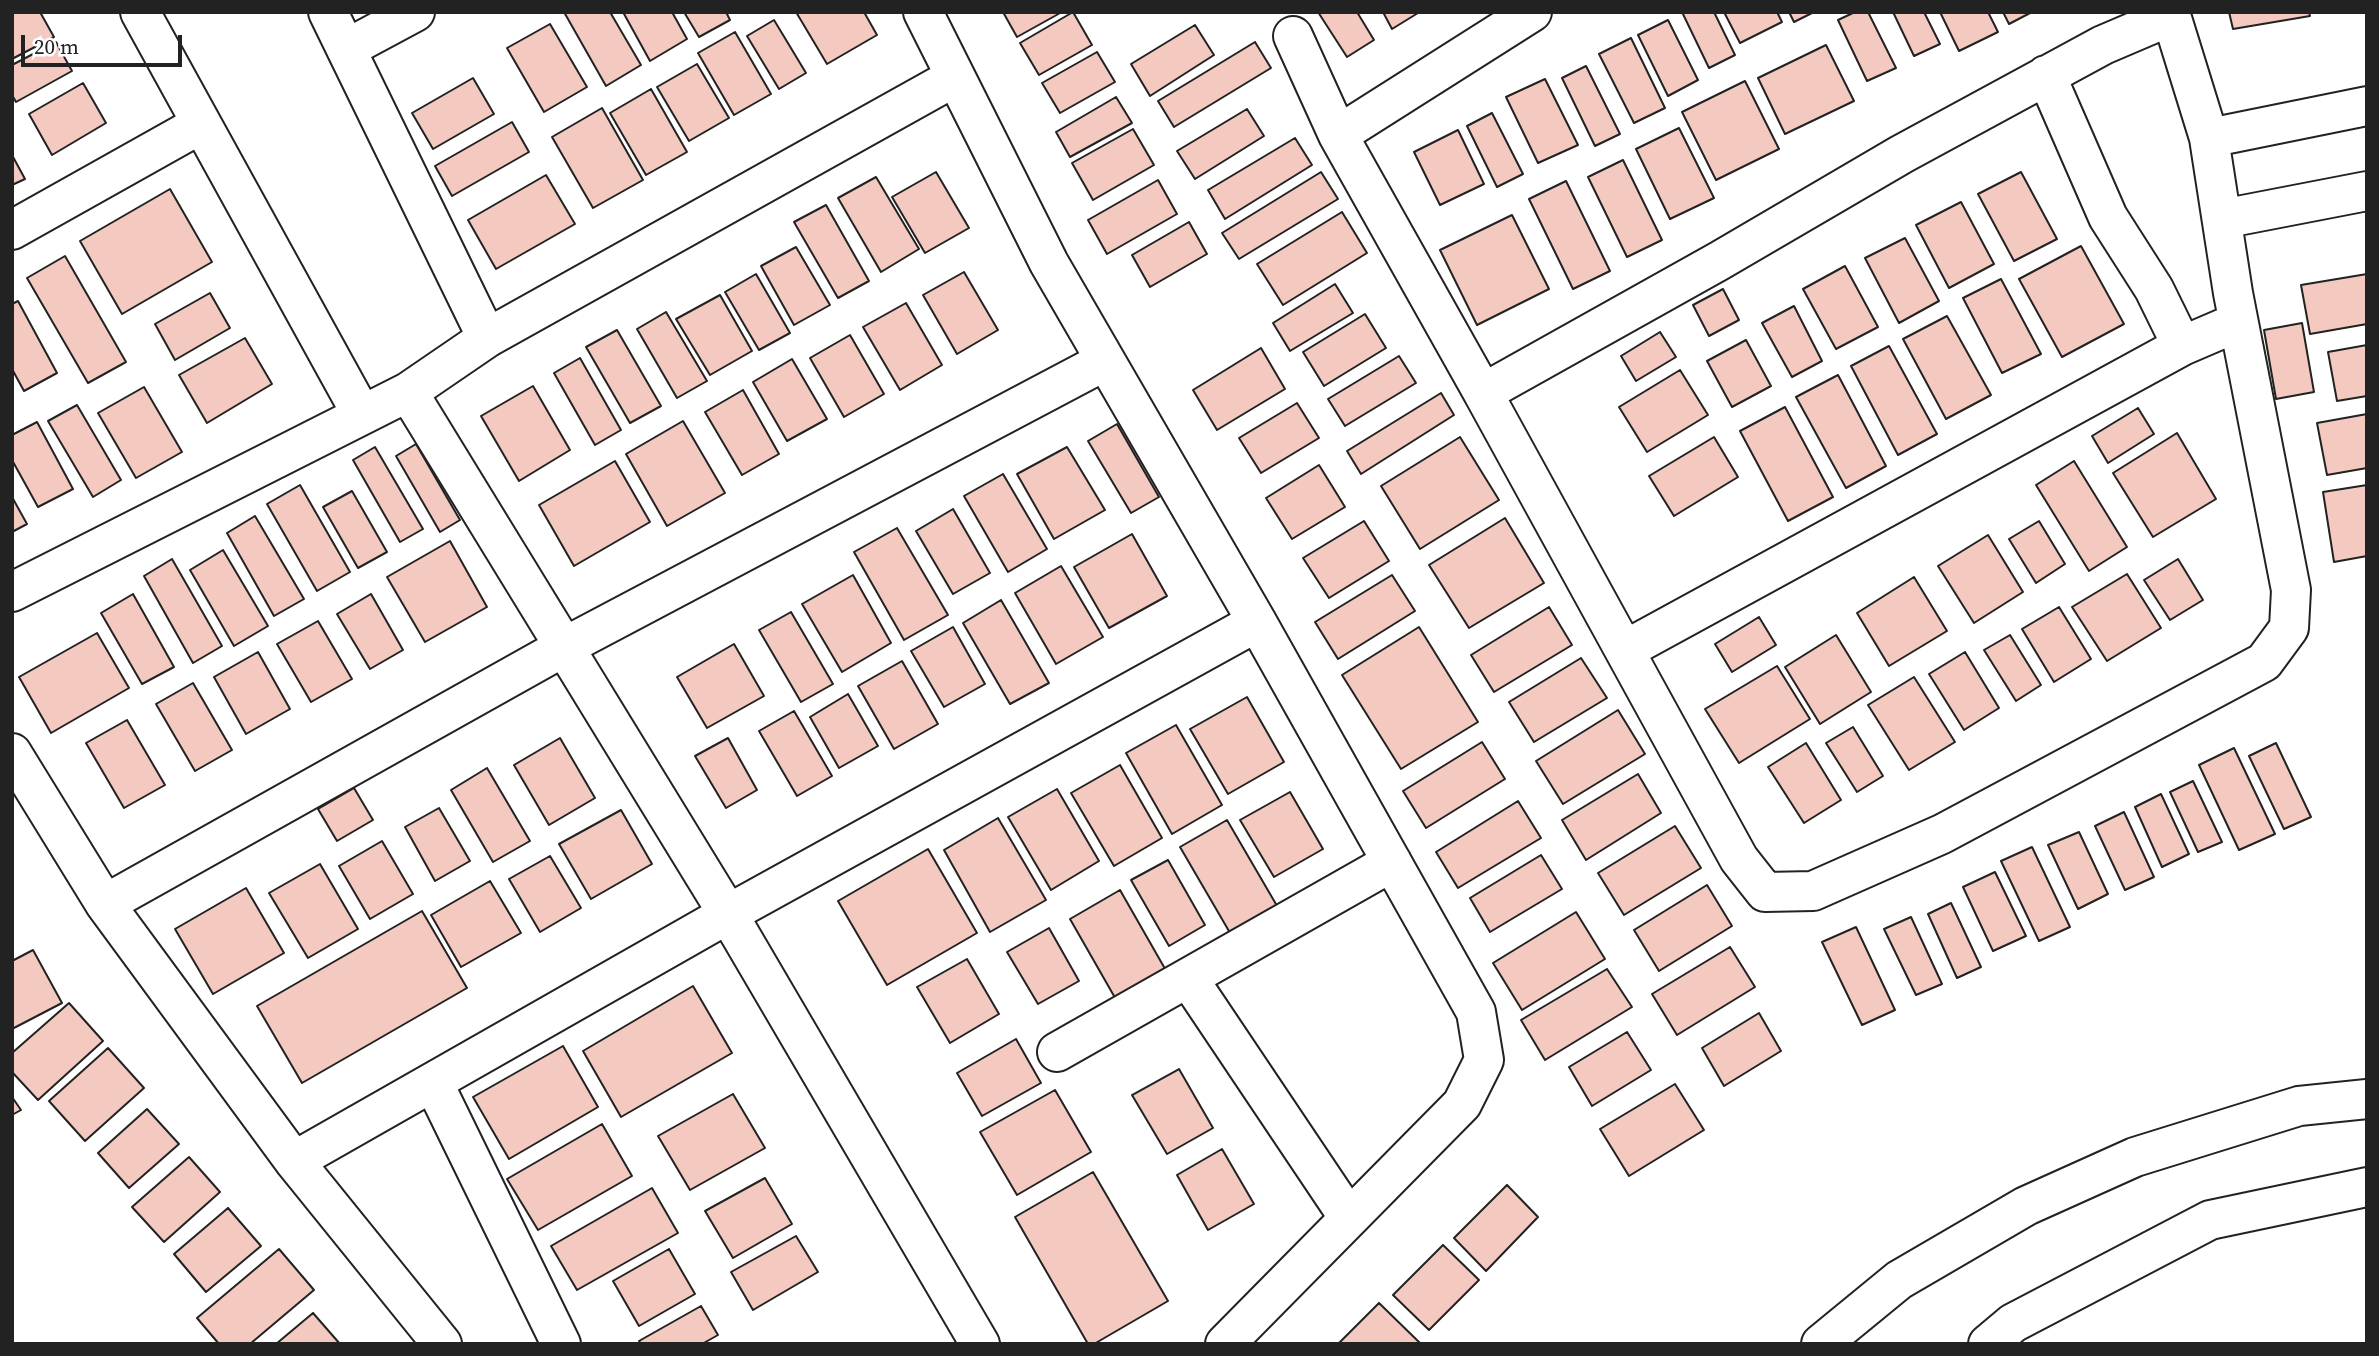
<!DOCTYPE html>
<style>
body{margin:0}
#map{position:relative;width:2379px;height:1356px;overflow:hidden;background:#fff;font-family:"Source Serif 4",serif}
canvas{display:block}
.frame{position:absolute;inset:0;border:14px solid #222;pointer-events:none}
.scale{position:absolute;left:21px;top:35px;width:161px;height:32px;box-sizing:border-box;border:4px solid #222;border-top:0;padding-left:9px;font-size:21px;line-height:24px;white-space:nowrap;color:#222;-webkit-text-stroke:5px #fff;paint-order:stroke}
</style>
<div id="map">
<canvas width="2379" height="1356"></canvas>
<div class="frame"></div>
<div class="scale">20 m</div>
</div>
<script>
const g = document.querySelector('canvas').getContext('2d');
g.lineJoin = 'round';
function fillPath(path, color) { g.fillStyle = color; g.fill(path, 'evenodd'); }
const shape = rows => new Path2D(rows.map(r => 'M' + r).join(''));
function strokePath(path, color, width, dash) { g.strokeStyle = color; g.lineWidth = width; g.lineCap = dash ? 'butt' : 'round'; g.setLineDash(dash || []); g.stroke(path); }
const building = shape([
 [12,12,40,12,54,37,12,59,12,12],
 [564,12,610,12,641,65,606,86,564,12],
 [623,12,672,12,687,39,650,61,623,12],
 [684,12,726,12,730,20,699,37,684,12],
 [796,12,864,12,877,35,827,64,796,12],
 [1003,12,1062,12,1017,37,1003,12],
 [1073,12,1092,45,1039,75,1020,43,1073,12],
 [1318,12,1357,12,1374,40,1347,57,1318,12],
 [1383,12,1417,12,1418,13,1392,29,1383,12],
 [1682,12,1714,12,1735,55,1709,68,1682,12],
 [1724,12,1777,12,1782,22,1740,43,1724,12],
 [1789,12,1814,12,1794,22,1789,12],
 [1855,12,1868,12,1896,68,1867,81,1838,20,1855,12],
 [1893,12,1924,12,1940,44,1914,56,1893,12],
 [1940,12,1988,12,1998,32,1959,51,1940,12],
 [2003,12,2032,12,2009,24,2003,12],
 [2229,12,2309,12,2310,16,2233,29,2229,12],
 [774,20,806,73,779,89,747,36,774,20],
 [1668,20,1698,80,1668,96,1638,35,1668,20],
 [550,24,587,87,544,112,507,48,550,24],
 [1195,25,1214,55,1150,96,1131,64,1195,25],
 [735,32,771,94,734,115,698,53,735,32],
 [1631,38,1665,108,1634,123,1599,54,1631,38],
 [56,42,72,71,16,102,12,95,12,65,56,42],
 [1255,42,1271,68,1174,127,1158,101,1255,42],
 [1826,45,1854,101,1785,134,1758,78,1826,45],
 [1097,52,1115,82,1060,113,1042,83,1097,52],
 [697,64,729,118,689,141,657,87,697,64],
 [1586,66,1620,134,1595,146,1562,78,1586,66],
 [473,78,494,114,433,149,412,113,473,78],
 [1545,79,1578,145,1538,163,1506,97,1545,79],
 [1745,81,1779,149,1716,180,1682,112,1745,81],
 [83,83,106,123,52,155,29,114,83,83],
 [651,89,687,152,646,175,610,113,651,89],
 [1116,97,1132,123,1070,157,1056,132,1116,97],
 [602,108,643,180,593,208,552,137,602,108],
 [1247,109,1264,136,1195,179,1177,151,1247,109],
 [1492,113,1523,174,1497,187,1467,126,1492,113],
 [512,122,529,152,452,196,435,166,512,122],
 [1679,128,1714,198,1670,219,1636,149,1679,128],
 [1133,129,1154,165,1093,200,1072,163,1133,129],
 [1458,130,1484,184,1440,205,1414,152,1458,130],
 [1295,138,1312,165,1225,219,1208,190,1295,138],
 [12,155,25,179,12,185,12,155],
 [1623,160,1662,240,1627,257,1588,177,1623,160],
 [936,172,969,228,925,253,892,197,936,172],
 [1321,172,1338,199,1239,259,1222,233,1321,172],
 [2021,172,2057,239,2014,261,1978,194,2021,172],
 [546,175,575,224,496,269,468,220,546,175],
 [876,177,919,249,881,272,838,198,876,177],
 [1158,180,1177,214,1107,254,1088,220,1158,180],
 [1566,181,1610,271,1573,289,1529,199,1566,181],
 [170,189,212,262,122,314,80,241,170,189],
 [1961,202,1994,264,1949,288,1916,225,1961,202],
 [826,205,869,281,838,298,794,222,826,205],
 [1342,212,1367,253,1283,305,1257,264,1342,212],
 [1512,215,1549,289,1477,325,1440,250,1512,215],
 [1189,222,1207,254,1150,287,1132,255,1189,222],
 [1905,238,1939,301,1899,323,1865,258,1905,238],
 [2081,246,2124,324,2062,357,2019,279,2081,246],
 [796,247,830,305,794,325,761,266,796,247],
 [65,256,126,362,88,383,27,278,65,256],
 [1845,266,1878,327,1836,349,1803,289,1845,266],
 [964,272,998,330,957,354,923,295,964,272],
 [756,274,790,333,759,350,725,292,756,274],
 [2367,274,2367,324,2310,334,2301,285,2367,274],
 [2001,279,2041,354,2002,373,1963,298,2001,279],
 [1335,284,1353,313,1290,351,1273,323,1335,284],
 [1723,289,1739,320,1709,336,1693,305,1723,289],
 [210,293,230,328,175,360,155,324,210,293],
 [720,295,752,351,710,375,676,319,720,295],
 [18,301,57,373,24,391,12,369,12,304,18,301],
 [906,303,942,365,900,390,863,327,906,303],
 [1794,306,1822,361,1792,377,1762,323,1794,306],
 [666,312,707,381,677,398,637,329,666,312],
 [1365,314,1386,348,1324,386,1303,352,1365,314],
 [1947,316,1991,395,1946,419,1903,339,1947,316],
 [2302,323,2314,392,2276,399,2264,330,2302,323],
 [617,330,661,406,630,423,586,347,617,330],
 [1660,332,1676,357,1636,381,1621,356,1660,332],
 [850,335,884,394,844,417,810,358,850,335],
 [245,338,272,384,207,423,179,375,245,338],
 [1746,340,1771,386,1732,407,1707,361,1746,340],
 [2367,345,2367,396,2337,401,2328,352,2367,345],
 [1889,346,1937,434,1898,455,1851,366,1889,346],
 [1261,348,1285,389,1217,430,1193,390,1261,348],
 [1399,356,1416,383,1345,426,1328,399,1399,356],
 [580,358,621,430,595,445,554,373,580,358],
 [792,359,827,419,787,441,753,382,792,359],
 [1680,370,1708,415,1647,452,1619,407,1680,370],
 [1838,375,1886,466,1846,488,1796,397,1838,375],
 [533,386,570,450,519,481,481,416,533,386],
 [144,387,182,452,136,478,98,413,144,387],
 [743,390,779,454,742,475,705,412,743,390],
 [1441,393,1454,415,1361,474,1347,451,1441,393],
 [1297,403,1319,438,1261,473,1239,438,1297,403],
 [77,405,121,480,93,497,48,421,77,405],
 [1785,407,1833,497,1788,521,1740,431,1785,407],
 [2138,408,2154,434,2108,463,2092,436,2138,408],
 [2367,414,2367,468,2327,475,2317,423,2367,414],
 [683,421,725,493,667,526,626,454,683,421],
 [37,422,73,489,38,507,12,460,12,435,37,422],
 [1117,424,1159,497,1131,513,1088,441,1117,424],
 [2177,433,2216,499,2153,537,2113,473,2177,433],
 [1460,437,1499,500,1420,549,1381,486,1460,437],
 [1714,437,1738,477,1674,516,1649,476,1714,437],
 [416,444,460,520,440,532,396,456,416,444],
 [375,447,423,529,400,542,353,460,375,447],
 [1067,447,1105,510,1054,539,1017,474,1067,447],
 [615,461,650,522,574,566,539,505,615,461],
 [2074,461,2127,547,2089,571,2036,485,2074,461],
 [1319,465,1345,507,1292,539,1266,498,1319,465],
 [1003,474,1047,549,1008,572,964,496,1003,474],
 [300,485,350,572,317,591,267,504,300,485],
 [2367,485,2367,556,2334,562,2323,492,2367,485],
 [352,491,387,552,358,568,323,507,352,491],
 [12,497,27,524,12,532,12,497],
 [953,509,990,573,953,594,916,531,953,509],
 [255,516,304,599,274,616,227,533,255,516],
 [1505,518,1544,583,1469,628,1429,565,1505,518],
 [1364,521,1389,561,1329,598,1303,558,1364,521],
 [2039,521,2065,564,2036,583,2009,539,2039,521],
 [897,528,948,615,904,640,854,552,897,528],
 [1132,534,1167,596,1109,628,1074,567,1132,534],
 [1988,535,2023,592,1974,623,1938,566,1988,535],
 [450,541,487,607,425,642,387,577,450,541],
 [223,550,268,626,234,646,190,570,223,550],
 [172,559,222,646,193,663,144,576,172,559],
 [2178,559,2203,600,2170,620,2144,580,2178,559],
 [1061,566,1103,637,1056,664,1015,593,1061,566],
 [2127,574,2161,628,2107,661,2072,607,2127,574],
 [853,575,891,643,842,672,802,604,853,575],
 [1392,575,1415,611,1338,659,1315,622,1392,575],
 [1914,577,1947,631,1889,666,1857,613,1914,577],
 [133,594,174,667,142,684,101,613,133,594],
 [371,594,403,650,370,669,337,614,371,594],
 [1001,600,1049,683,1010,704,963,623,1001,600],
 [1549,607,1572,645,1494,692,1471,655,1549,607],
 [2059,607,2091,659,2054,682,2022,629,2059,607],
 [791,612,833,684,801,702,759,630,791,612],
 [1759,617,1776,645,1732,672,1715,644,1759,617],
 [318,621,352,679,311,702,277,644,318,621],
 [953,627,985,684,944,707,911,651,953,627],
 [1419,627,1478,722,1401,769,1342,675,1419,627],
 [97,633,129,688,51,733,19,677,97,633],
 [1836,635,1871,692,1820,724,1785,667,1836,635],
 [2010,635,2041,685,2016,701,1984,650,2010,635],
 [734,644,764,696,707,728,677,677,734,644],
 [258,652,290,709,246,734,214,677,258,652],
 [1965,652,1999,708,1964,730,1929,674,1965,652],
 [1581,658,1607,698,1534,742,1509,702,1581,658],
 [902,661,938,724,894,749,858,686,902,661],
 [1777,666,1810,719,1739,763,1705,709,1777,666],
 [1914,677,1955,742,1909,770,1868,705,1914,677],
 [193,683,232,750,195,771,156,704,193,683],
 [848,694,878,746,839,768,810,717,848,694],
 [1247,697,1284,762,1228,794,1190,729,1247,697],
 [1618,710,1645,754,1563,804,1536,761,1618,710],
 [794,711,832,776,797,796,759,731,794,711],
 [127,720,165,785,124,808,86,743,127,720],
 [1176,725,1222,805,1172,834,1126,753,1176,725],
 [1853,727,1883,776,1857,792,1826,743,1853,727],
 [560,738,595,798,549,825,514,765,560,738],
 [728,738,757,790,726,808,695,756,728,738],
 [1482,742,1505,779,1426,828,1403,791,1482,742],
 [1806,743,1841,800,1804,823,1768,767,1806,743],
 [2276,743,2311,817,2284,829,2249,756,2276,743],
 [2234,748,2275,834,2239,850,2199,765,2234,748],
 [1120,765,1162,838,1114,866,1071,793,1120,765],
 [487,768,530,841,493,862,451,790,487,768],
 [1638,774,1661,813,1586,860,1562,820,1638,774],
 [2193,781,2222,842,2198,852,2170,792,2193,781],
 [354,788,373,820,337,841,318,809,354,788],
 [1057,789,1099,861,1051,890,1008,817,1057,789],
 [1290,792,1323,849,1274,877,1240,820,1290,792],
 [2161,794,2189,854,2162,867,2135,807,2161,794],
 [1518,801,1541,838,1458,888,1436,852,1518,801],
 [439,808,470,861,435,881,405,827,439,808],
 [621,810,652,864,591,899,559,844,621,810],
 [2124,812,2154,877,2125,890,2095,826,2124,812],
 [998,818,1046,900,990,932,944,850,998,818],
 [1227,820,1280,911,1233,938,1180,847,1227,820],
 [1675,826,1701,868,1624,915,1598,873,1675,826],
 [2079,832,2108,894,2078,909,2048,845,2079,832],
 [382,841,413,894,370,919,339,866,382,841],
 [2032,847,2070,927,2039,941,2001,861,2032,847],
 [928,849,977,933,887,985,838,901,928,849],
 [1541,855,1562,889,1490,932,1470,898,1541,855],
 [550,856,581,908,540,932,509,879,550,856],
 [1168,860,1205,925,1169,946,1131,880,1168,860],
 [320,864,358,929,308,958,269,893,320,864],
 [1995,872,2026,936,1993,951,1963,887,1995,872],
 [490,881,521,933,461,967,431,915,490,881],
 [1707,885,1732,926,1659,971,1634,930,1707,885],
 [246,888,284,953,213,994,175,929,246,888],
 [1120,890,1168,974,1118,1003,1070,919,1120,890],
 [1951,903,1981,967,1957,978,1928,914,1951,903],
 [422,911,467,988,302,1083,257,1006,422,911],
 [1576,912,1605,959,1522,1010,1493,963,1576,912],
 [1911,917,1942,984,1916,995,1884,929,1911,917],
 [1856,927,1895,1010,1862,1025,1822,942,1856,927],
 [1049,928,1079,981,1038,1004,1007,952,1049,928],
 [1730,947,1755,987,1677,1035,1652,994,1730,947],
 [33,950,62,1003,12,1029,12,961,33,950],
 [967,959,999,1014,950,1043,917,987,967,959],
 [1607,969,1632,1007,1545,1060,1521,1020,1607,969],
 [693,986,732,1053,621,1117,583,1051,693,986],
 [69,1003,103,1041,38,1100,12,1072,12,1053,69,1003],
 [1759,1013,1781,1051,1724,1086,1702,1048,1759,1013],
 [1627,1032,1651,1070,1592,1106,1569,1067,1627,1032],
 [1016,1039,1041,1083,982,1116,957,1073,1016,1039],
 [563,1046,598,1107,509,1159,473,1097,563,1046],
 [108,1048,144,1088,85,1141,49,1101,108,1048],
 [1179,1069,1213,1128,1167,1154,1132,1095,1179,1069],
 [1675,1084,1704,1130,1629,1176,1600,1129,1675,1084],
 [1055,1090,1091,1152,1017,1195,980,1132,1055,1090],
 [733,1094,765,1148,690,1190,658,1136,733,1094],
 [12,1097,21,1110,12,1115,12,1097],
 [147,1109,179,1144,129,1188,98,1153,147,1109],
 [602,1124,632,1176,538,1230,507,1179,602,1124],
 [1222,1149,1254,1204,1208,1230,1177,1175,1222,1149],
 [189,1157,220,1192,164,1242,132,1207,189,1157],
 [1093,1172,1168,1301,1094,1344,1088,1344,1015,1217,1093,1172],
 [765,1178,792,1224,733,1258,705,1211,765,1178],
 [1507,1185,1538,1217,1486,1271,1454,1238,1507,1185],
 [652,1188,678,1233,577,1290,551,1246,652,1188],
 [228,1208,261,1246,206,1292,174,1254,228,1208],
 [796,1236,818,1272,753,1310,731,1272,796,1236],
 [1443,1245,1479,1280,1429,1330,1393,1295,1443,1245],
 [279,1249,314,1290,250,1344,219,1344,197,1318,279,1249],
 [669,1249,695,1294,639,1326,613,1281,669,1249],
 [1379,1303,1421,1344,1338,1344,1379,1303],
 [701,1306,718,1335,702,1344,641,1344,639,1341,701,1306],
 [313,1313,340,1344,276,1344,313,1313]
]);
fillPath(building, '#f3c9c0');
strokePath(building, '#222', 2);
const minor = shape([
 [140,12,362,415],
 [328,12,487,338],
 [923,12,1049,263,1257,622,1476,1012,1484,1060,1462,1104,1225,1344],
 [2170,12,2209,138,2367,106],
 [1293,36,1338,135,1483,393,1719,261,1902,154,2103,45,2171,16],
 [346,49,415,12],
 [2046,75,2108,217,2154,289,2182,346],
 [1338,135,1532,12],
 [2222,219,2367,191],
 [12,230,201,124],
 [408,392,728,914,980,1344],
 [1483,393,1739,859,1765,892,1813,891,1942,834,2264,662,2289,628,2291,590,2233,293,2209,138],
 [12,592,408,392,487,338,955,77],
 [1625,650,2182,346,2238,322],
 [12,753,105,904,294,1161,442,1344],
 [105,904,564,647,1105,361],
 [1188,978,1349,1218],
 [1057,1052,1392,862],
 [433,1082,561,1344],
 [294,1161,728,914,1257,622],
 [1821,1344,1899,1280,2026,1206,2135,1157,2299,1106,2367,1099],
 [1988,1344,2013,1323,2210,1220,2367,1187]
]);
strokePath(minor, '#222', 42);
strokePath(minor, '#fff', 38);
</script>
